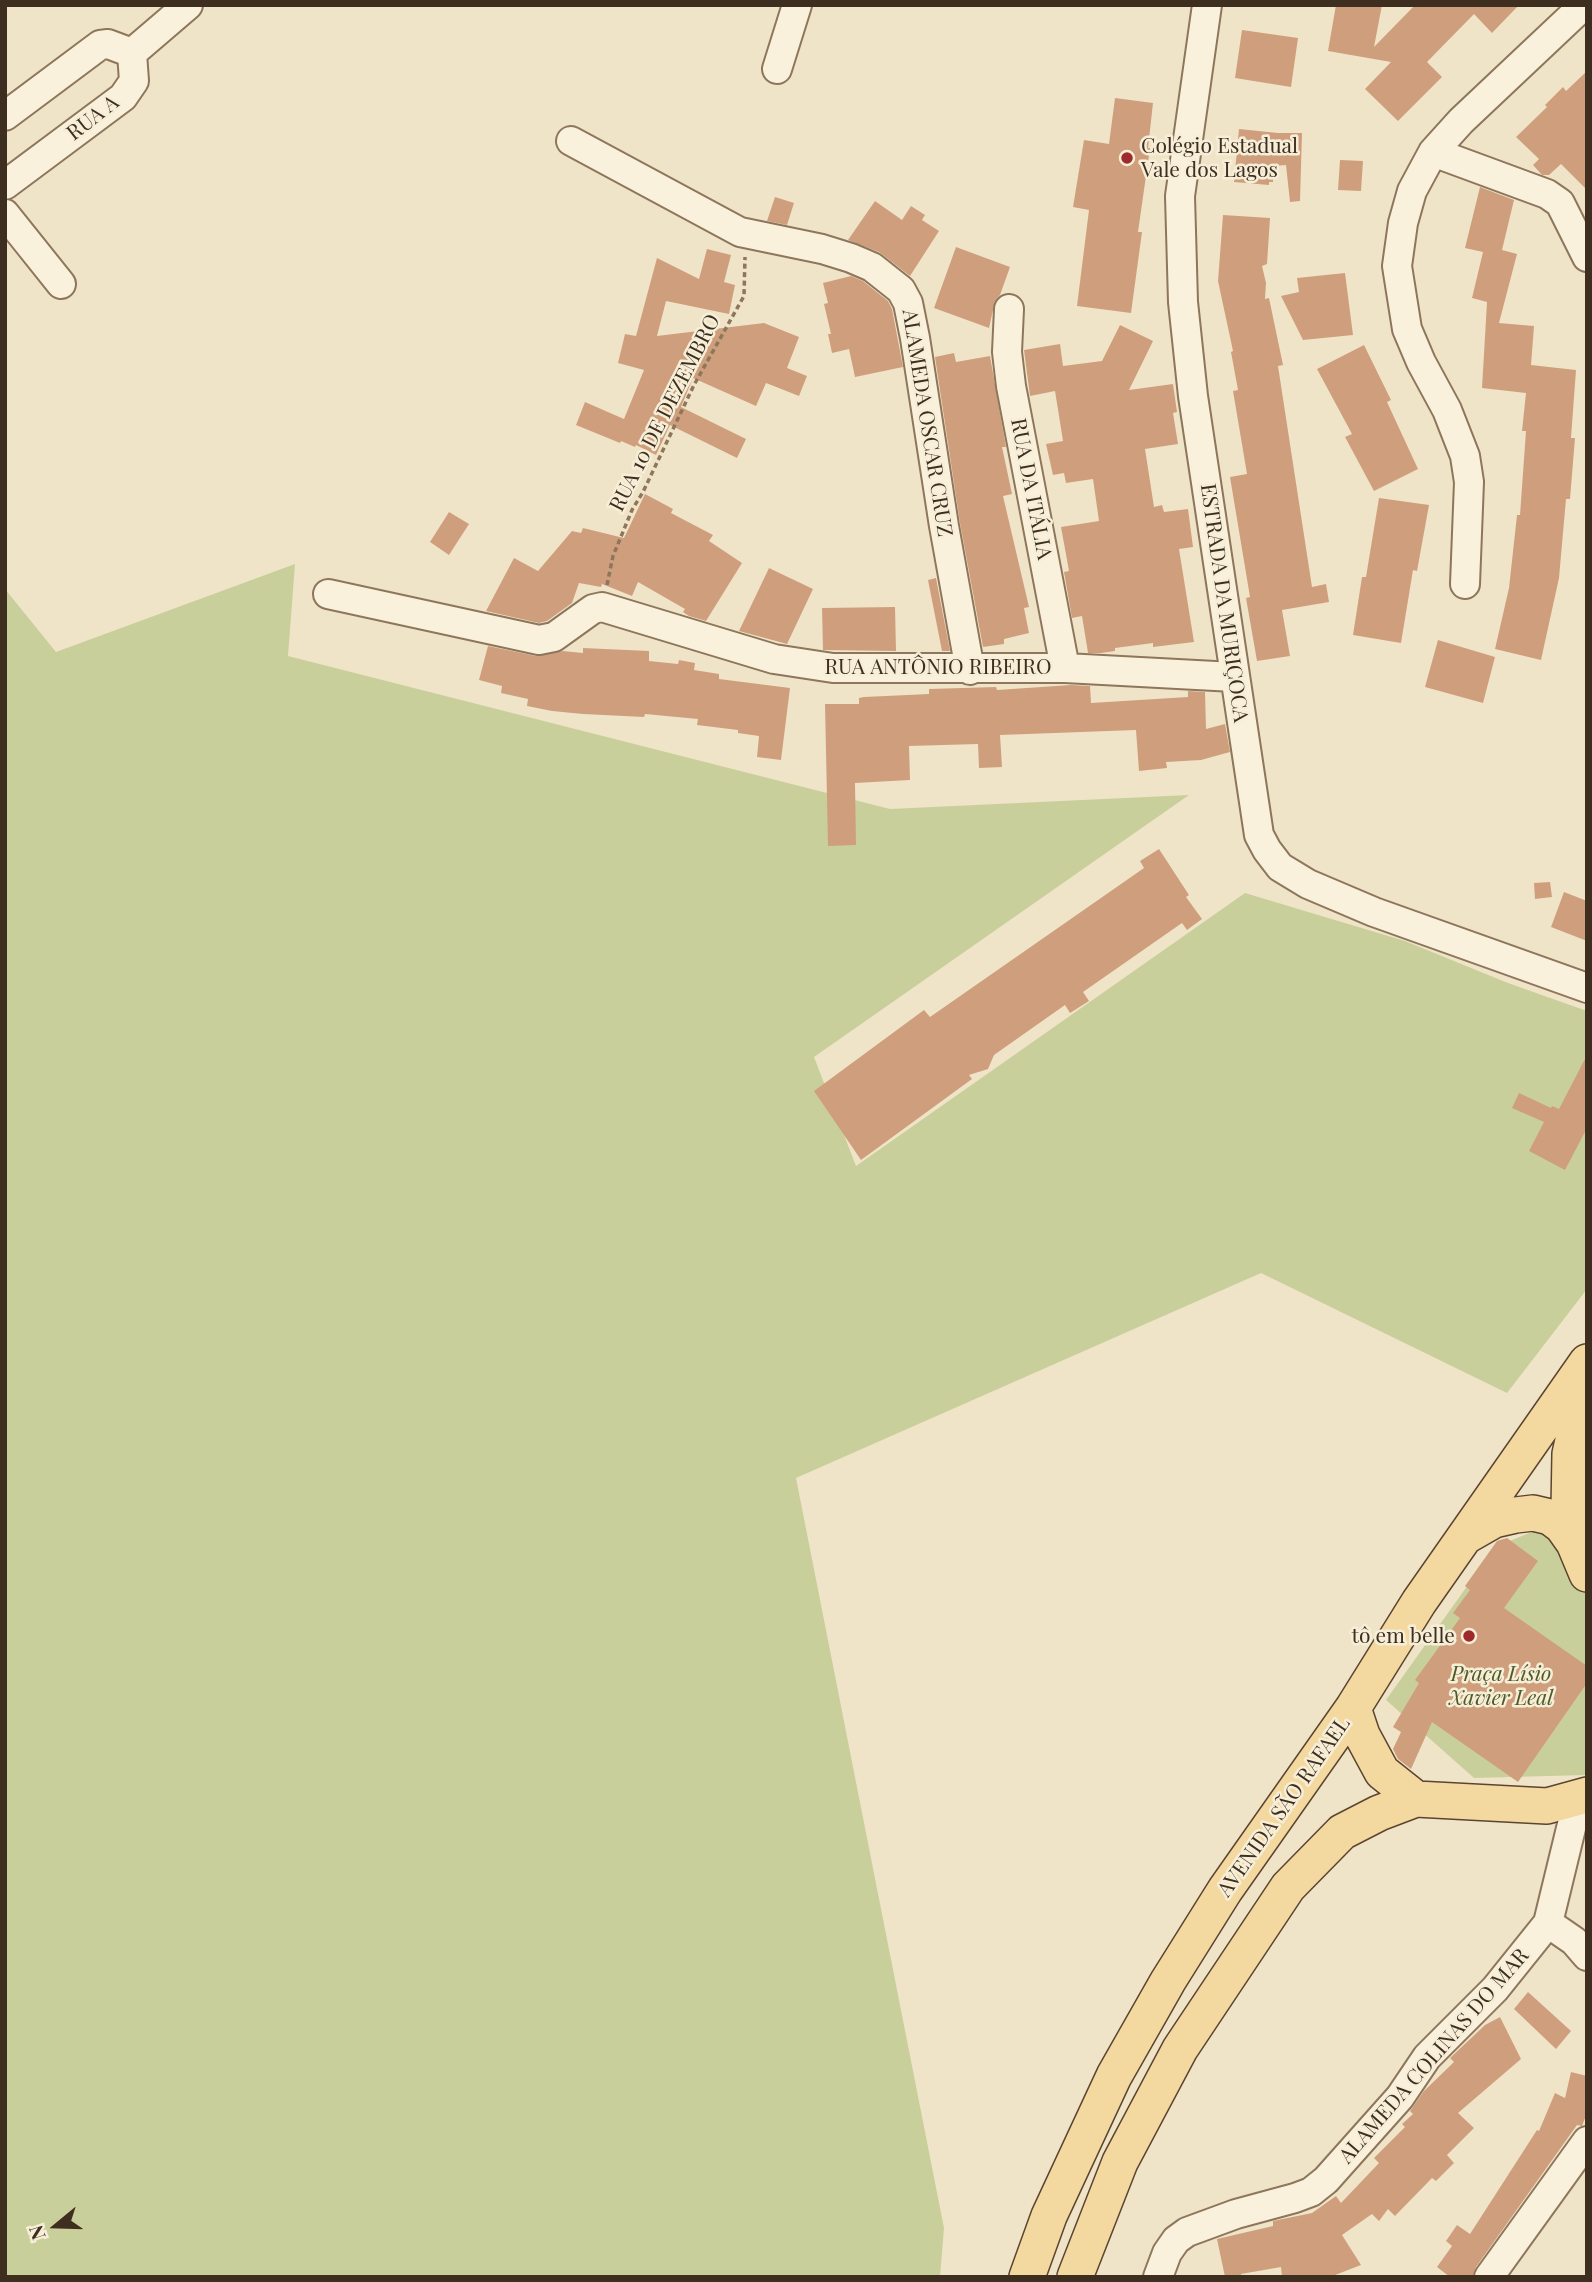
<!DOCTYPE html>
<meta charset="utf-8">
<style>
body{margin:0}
#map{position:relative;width:1592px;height:2282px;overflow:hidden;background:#f0e4c8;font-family:"Playfair Display",serif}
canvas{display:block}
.frame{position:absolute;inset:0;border:7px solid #3d2e20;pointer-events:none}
.north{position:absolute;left:21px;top:2191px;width:70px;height:70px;-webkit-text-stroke:5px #f7eed8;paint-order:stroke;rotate:251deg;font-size:19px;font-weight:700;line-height:28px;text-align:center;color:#3d2e20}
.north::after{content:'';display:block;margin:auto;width:24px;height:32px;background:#3d2e20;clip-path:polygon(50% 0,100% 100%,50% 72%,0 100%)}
</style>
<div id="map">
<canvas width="1592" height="2282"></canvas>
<div class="frame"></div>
<div class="north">N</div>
</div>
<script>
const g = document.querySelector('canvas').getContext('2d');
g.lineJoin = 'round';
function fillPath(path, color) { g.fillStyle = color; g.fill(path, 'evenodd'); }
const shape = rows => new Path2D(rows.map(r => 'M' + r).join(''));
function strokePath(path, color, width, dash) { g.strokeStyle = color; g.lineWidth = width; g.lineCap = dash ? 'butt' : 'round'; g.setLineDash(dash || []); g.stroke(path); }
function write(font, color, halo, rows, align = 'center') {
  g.font = font + ' "Playfair Display",serif'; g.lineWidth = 5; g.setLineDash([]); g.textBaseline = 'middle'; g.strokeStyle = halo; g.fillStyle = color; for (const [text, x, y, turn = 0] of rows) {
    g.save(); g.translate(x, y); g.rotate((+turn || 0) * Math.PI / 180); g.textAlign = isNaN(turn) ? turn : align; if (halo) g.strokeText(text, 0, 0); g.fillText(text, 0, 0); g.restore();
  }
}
fillPath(shape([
 [295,564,288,656,890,809,1189,795,814,1057,856,1166,1245,893,1405,941,1508,983,1587,1011,1587,1289,1507,1393,1261,1273,796,1478,944,2228,940,2277,5,2277,5,589,56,652],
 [1534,1531,1557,1534,1587,1590,1587,1775,1474,1778,1386,1700,1495,1547]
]), '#c9cf9b');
fillPath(shape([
 [1336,5,1382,5,1374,47,1415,5,1519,5,1492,33,1474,14,1427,62,1442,77,1398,121,1365,89,1391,62,1328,51],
 [1242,30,1298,38,1291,87,1235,78],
 [1587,71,1587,190,1561,164,1549,175,1542,175,1533,165,1539,159,1516,137,1547,107,1545,105,1563,87,1566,91],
 [1115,98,1153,103,1148,148,1150,148,1138,232,1142,232,1131,313,1077,306,1089,210,1073,207,1084,140,1109,144],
 [1239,129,1278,133,1302,133,1300,201,1290,202,1286,165,1274,166,1273,182,1269,182,1269,185,1234,182],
 [1340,160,1363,161,1361,191,1338,190],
 [1480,187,1514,200,1502,250,1517,254,1499,323,1534,326,1531,365,1576,370,1571,438,1575,438,1570,499,1566,499,1559,578,1541,660,1495,649,1509,588,1517,515,1520,515,1526,431,1522,431,1526,393,1482,388,1487,302,1472,298,1483,252,1465,248],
 [775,197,794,203,787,225,767,221],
 [875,201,902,220,911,206,925,215,922,220,939,231,910,276,879,252,848,240],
 [1223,215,1270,218,1267,264,1262,266,1266,283,1265,299,1269,298,1283,365,1278,366,1312,587,1326,584,1329,602,1282,610,1290,656,1257,661,1246,598,1250,597,1230,477,1247,474,1233,391,1238,390,1231,352,1233,351,1218,281],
 [956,247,1010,267,1000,295,995,301,989,328,934,308],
 [707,249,731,255,724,282,735,285,729,314,666,301,657,336,764,323,799,337,787,368,807,376,799,396,766,383,756,406,693,378,681,407,746,439,737,458,670,425,656,455,636,445,635,447,621,441,620,443,576,425,585,402,624,419,644,370,618,363,625,334,636,336,657,258,699,279],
 [1345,273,1353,335,1303,340,1281,296,1299,292,1297,278],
 [851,276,863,281,888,301,892,309,903,367,855,377,849,349,832,353,828,334,831,334,824,304,828,303,823,283],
 [1120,325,1153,341,1129,390,1173,384,1177,412,1173,413,1178,444,1145,449,1154,507,1162,505,1164,512,1188,509,1193,547,1179,549,1194,642,1153,647,1153,643,1115,648,1115,651,1101,653,1088,653,1082,616,1072,618,1064,572,1069,571,1061,527,1099,521,1093,479,1066,483,1064,473,1053,475,1046,444,1063,441,1055,391,1030,396,1024,350,1060,344,1063,366,1102,361],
 [1364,345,1391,400,1387,402,1418,469,1374,491,1345,437,1352,434,1317,369],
 [954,353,956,362,990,356,1006,447,1002,447,1012,494,1003,496,1029,607,1024,608,1029,633,1004,639,1004,644,983,647,960,523,935,357],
 [645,494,673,509,671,513,713,535,709,541,742,563,706,621,689,616,683,612,685,609,638,582,632,596,602,584,601,587,579,583,572,603,547,621,539,623,486,611,514,558,538,571,572,531,581,533,583,528,624,538],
 [1379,498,1429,505,1417,571,1413,570,1401,643,1353,635,1362,577,1366,577],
 [449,512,469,524,449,555,430,542],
 [769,568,813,589,787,644,739,631],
 [936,578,950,651,942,651,928,580],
 [895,607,896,651,823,650,822,608],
 [1438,640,1495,657,1483,703,1425,687],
 [488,646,536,656,563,651,583,653,583,648,649,651,649,661,678,664,679,660,695,663,694,670,719,674,719,679,790,688,781,760,757,757,759,736,738,733,738,730,697,725,698,719,645,714,644,717,583,714,552,711,527,706,528,699,501,693,502,686,479,680],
 [1071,685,1090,686,1091,703,1188,697,1188,691,1205,692,1206,729,1225,724,1230,752,1201,760,1166,762,1167,768,1139,771,1136,730,1000,735,1002,767,979,768,978,744,909,746,910,780,855,783,856,845,828,846,825,704,859,704,859,698,864,697,929,694,929,689,996,687,997,690],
 [1159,849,1189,895,1186,897,1202,919,1187,930,1182,923,1083,992,1089,1001,1070,1013,1065,1005,994,1055,988,1069,969,1075,972,1079,861,1160,814,1091,924,1010,930,1017,1144,868,1140,861],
 [1550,882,1552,897,1535,899,1534,883],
 [1564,892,1587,901,1587,941,1551,927],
 [1587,1055,1587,1128,1565,1170,1529,1151,1544,1122,1512,1108,1519,1093,1551,1108,1552,1106,1559,1109],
 [1507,1538,1538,1561,1504,1608,1587,1666,1587,1683,1518,1782,1432,1722,1411,1769,1398,1759,1393,1749,1401,1732,1393,1727,1419,1683,1415,1680,1460,1618,1453,1613,1470,1590,1465,1586,1497,1541],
 [1528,1992,1571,2031,1556,2049,1514,2009],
 [1500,2017,1521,2059,1458,2113,1474,2128,1447,2155,1454,2163,1436,2181,1432,2178,1395,2216,1388,2209,1379,2221,1372,2214,1342,2235,1361,2265,1330,2277,1282,2277,1281,2267,1241,2274,1242,2277,1225,2277,1217,2239,1273,2226,1273,2221,1312,2213,1336,2196,1341,2203,1379,2163,1374,2158,1405,2127,1402,2124,1413,2114,1410,2111,1424,2091,1454,2062,1450,2058,1485,2025],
 [1571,2072,1587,2076,1587,2113,1582,2126,1577,2125,1476,2267,1473,2277,1450,2277,1437,2267,1452,2246,1446,2241,1457,2225,1470,2234,1537,2130,1539,2131,1555,2093,1565,2098]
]), '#cf9f7d');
const minor = shape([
 [1207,5,1180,196,1183,302,1193,396,1259,835,1267,850,1280,867,1308,884,1374,912,1587,988],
 [132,53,188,5],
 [777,69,797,5],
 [5,116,100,45,108,44,132,53],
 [571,141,740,232,822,249,851,258,872,267,901,290,908,303,915,338,944,526,970,670],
 [1433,152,1547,194,1560,203,1587,257],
 [5,185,123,97,134,81,132,53],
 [5,214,61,284],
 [1009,309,1007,352,1011,386,1065,668],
 [1465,584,1469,482,1465,456,1447,410,1421,362,1407,329,1397,266,1403,223,1412,191,1433,152,1461,121,1584,5],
 [328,594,539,640,554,637,593,609,602,607,774,659,833,668,1065,668,1234,677],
 [1548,1923,1574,1941,1587,1956],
 [1158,2277,1167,2253,1176,2240,1187,2232,1236,2214,1295,2198,1311,2192,1326,2180,1400,2097,1427,2057,1495,1989,1548,1923,1574,1816],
 [1489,2277,1587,2141]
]);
const major = shape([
 [1466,1536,1494,1520,1516,1515,1533,1513,1550,1517,1562,1526,1574,1543,1587,1574],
 [1574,1543,1569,1509,1570,1454,1575,1431,1587,1398],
 [1353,1708,1362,1735,1382,1772,1416,1799],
 [1027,2277,1049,2216,1114,2076,1168,1981,1225,1890,1353,1708,1419,1602,1587,1362],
 [1075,2277,1120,2162,1180,2049,1288,1887,1342,1832,1379,1813,1416,1799,1547,1806,1587,1795]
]);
strokePath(minor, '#8d765c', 32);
strokePath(major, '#5b4430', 38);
strokePath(shape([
 [607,585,613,556,632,510,643,492,694,385,744,296,745,257]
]), '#8d765c', 3.5, [5, 3.5]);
strokePath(minor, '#faf1dc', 28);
strokePath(major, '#f3d9a0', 35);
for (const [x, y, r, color] of [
 [1127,158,7,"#9e2a2b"],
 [1469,1636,7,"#9e2a2b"]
]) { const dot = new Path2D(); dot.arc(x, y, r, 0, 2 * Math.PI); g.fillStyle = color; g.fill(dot); strokePath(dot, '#f7eed8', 2.5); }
write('21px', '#3d2e20', '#f7eed8', [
 ["RUA A",93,118,-38],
 ["RUA 10 DE DEZEMBRO",665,413,-63],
 ["ALAMEDA OSCAR CRUZ",927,423,81],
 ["RUA DA ITÁLIA",1031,489,79],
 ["ESTRADA DA MURIÇOCA",1224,603,82],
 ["RUA ANTÔNIO RIBEIRO",938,667],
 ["AVENIDA SÃO RAFAEL",1284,1807,-55],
 ["ALAMEDA COLINAS DO MAR",1434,2056,-49]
]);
write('21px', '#3d2e20', '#f7eed8', [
 ["Colégio Estadual",1141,146],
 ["Vale dos Lagos",1141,170],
 ["tô em belle",1455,1636,"right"]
], 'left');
write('italic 21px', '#4d5a26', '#f7eed8', [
 ["Praça Lísio",1501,1674],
 ["Xavier Leal",1501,1698]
]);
</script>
